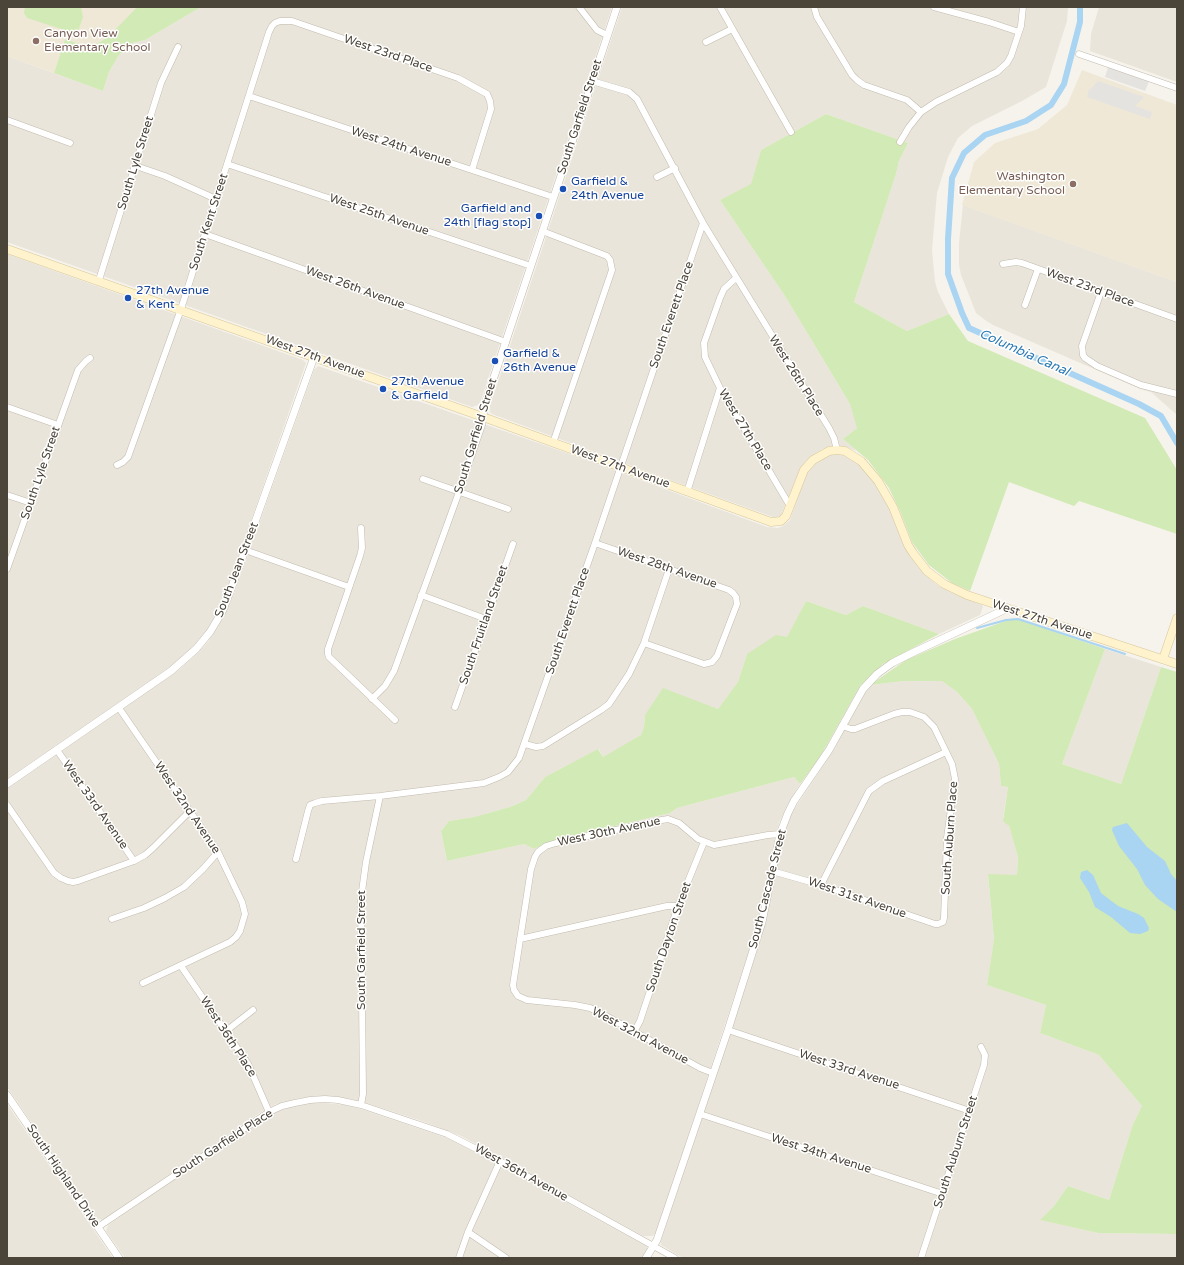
<!DOCTYPE html>
<style>
body{margin:0}
#map{position:relative;width:1184px;height:1265px;overflow:hidden;background:#f6f3ec;font-family:"Varela Round",sans-serif}
canvas{display:block}
.frame{position:absolute;inset:0;border:8px solid #4b4439;pointer-events:none}
</style>
<div id="map">
<canvas width="1184" height="1265"></canvas>
<div class="frame"></div>
</div>
<script>
const g = document.querySelector('canvas').getContext('2d');
g.lineJoin = 'round';
function fillPath(path, color) { g.fillStyle = color; g.fill(path, 'evenodd'); }
const shape = rows => new Path2D(rows.map(r => 'M' + r).join(''));
function strokePath(path, color, width, dash) { g.strokeStyle = color; g.lineWidth = width; g.lineCap = dash ? 'butt' : 'round'; g.setLineDash(dash || []); g.stroke(path); }
function write(font, color, halo, rows, align = 'center') {
  g.font = font + ' "Varela Round",sans-serif'; g.lineWidth = 3; g.setLineDash([]); g.textBaseline = 'middle'; g.strokeStyle = halo; g.fillStyle = color; for (const [text, x, y, turn = 0] of rows) {
    g.save(); g.translate(x, y); g.rotate((+turn || 0) * Math.PI / 180); g.textAlign = isNaN(turn) ? turn : align; if (halo) g.strokeText(text, 0, 0); g.fillText(text, 0, 0); g.restore();
  }
}
fillPath(shape([
 [201,7,612,7,480,403,478,405,472,407,7,242,7,56,103,91,109,72,119,55,132,43,145,40],
 [622,7,1068,7,1067,21,1046,87,1022,101,972,126,958,138,948,157,937,193,932,250,935,282,938,292,949,314,907,331,854,302,896,174,899,161,908,143,826,114,761,150,751,185,720,200,785,296,850,404,857,423,857,428,843,439,857,451,845,447,831,446,822,449,813,455,806,461,800,470,783,510,781,515,777,517,773,517,654,474,492,414,490,412,490,406],
 [1099,7,1177,7,1177,82,1090,51,1091,34],
 [963,205,1177,282,1177,415,1151,392,1140,389,993,325,985,320,976,313,961,275,959,265,959,243],
 [7,254,303,360,306,363,225,595,213,620,207,630,186,654,174,664,7,779],
 [318,366,584,459,767,527,778,528,783,526,790,520,807,471,812,465,833,452,845,454,861,465,883,492,909,553,918,567,927,576,937,585,950,592,982,605,983,607,980,615,939,634,863,606,846,615,806,601,787,638,747,654,738,682,718,709,694,701,645,715,644,727,641,735,629,743,603,757,599,749,545,777,526,800,510,807,474,817,449,821,441,831,447,861,524,844,534,849,555,840,670,813,677,808,794,777,800,784,787,806,779,823,775,838,762,902,752,942,659,1225,655,1234,652,1236,643,1236,461,1136,422,1121,369,1104,351,1099,333,1097,301,1098,276,1104,264,1110,103,1220,98,1219,7,1087,7,789,179,670,199,652,208,642,222,620,234,594,314,370],
 [1105,649,1161,667,1121,784,1062,764],
 [904,681,942,681,957,692,972,709,999,764,1001,786,1008,787,1003,818,1009,826,1018,857,1017,875,988,875,994,939,987,985,1046,1005,1040,1033,1099,1055,1142,1106,1133,1124,1109,1200,1068,1186,1054,1206,1041,1220,1098,1233,1177,1234,1177,1258,683,1258,661,1245,661,1241,744,991,761,938,782,838,791,814,835,748,853,711,870,685],
 [309,1103,326,1103,345,1105,364,1110,453,1140,646,1246,648,1249,642,1258,125,1258,106,1231,108,1225,263,1118,275,1112,291,1107],
 [7,1104,113,1258,7,1258]
]), '#eae5da');
fillPath(shape([
 [7,7,137,7,108,37,98,43,86,46,65,39,54,73,7,56],
 [1082,70,1177,105,1177,282,962,205,974,162,995,143,1038,129,1067,105]
]), '#efe8d6');
fillPath(shape([
 [25,7,81,7,83,17,77,34,27,18,24,13],
 [137,7,201,7,145,40,132,43,119,55,109,72,103,91,54,73,65,39,86,46,98,43,108,37],
 [826,114,908,143,899,161,896,174,854,302,907,331,949,314,968,341,1145,418,1177,470,1177,534,1079,501,1074,506,1009,482,970,591,952,583,929,565,912,542,900,511,889,488,868,460,843,439,857,428,850,404,785,296,720,200,751,184,761,150],
 [806,601,846,615,863,606,939,634,883,664,860,686,820,757,800,784,794,777,677,808,670,813,555,840,534,849,524,844,447,861,441,831,449,821,474,817,510,807,526,800,545,777,598,749,603,757,641,735,644,727,645,715,663,688,718,709,738,682,747,654,776,635,787,637],
 [1014,618,1105,649,1062,764,1121,784,1161,667,1177,672,1177,1234,1098,1233,1040,1220,1054,1206,1068,1186,1109,1200,1133,1124,1142,1106,1099,1055,1040,1033,1046,1005,987,985,994,939,988,874,1017,875,1018,857,1009,826,1003,821,1008,787,1001,786,999,764,972,709,957,692,942,681,904,681,870,685,906,660,955,639]
]), '#d2eab5');
fillPath(shape([
 [1109,64,1150,79,1145,91,1105,77],
 [1098,81,1144,97,1135,106,1152,112,1150,119,1087,97,1089,89,1091,89]
]), '#e5e3e0');
fillPath(shape([
 [1127,823,1147,847,1165,861,1171,874,1177,881,1177,912,1158,899,1145,885,1137,869,1119,846,1112,830,1113,827],
 [1087,870,1093,875,1101,893,1118,906,1138,914,1144,918,1149,928,1148,931,1140,934,1130,933,1111,917,1095,907,1089,892,1080,878,1081,872]
]), '#a9d4f2');
strokePath(shape([
 [977,628,1006,620,1018,619,1125,654]
]), '#a9d4f2', 2);
strokePath(shape([
 [1080,7,1080,22,1064,84,1051,105,1026,121,985,135,964,153,952,178,948,239,948,274,962,313,969,328,1139,404,1161,416,1177,443]
]), '#a9d4f2', 6);
const minor = shape([
 [579,7,597,30,607,35],
 [720,7,791,132],
 [814,7,817,17,852,75,857,80,864,85,907,100,921,112],
 [934,7,989,22,1019,32],
 [706,42,732,29],
 [1079,54,1177,88],
 [592,81,629,92,637,99,703,223,829,428,834,438,837,450],
 [249,96,553,197],
 [7,120,70,143],
 [900,142,909,127,921,112,936,102,997,72,1007,63,1011,56,1021,26,1023,7],
 [227,164,531,266],
 [136,166,165,176,216,199],
 [657,177,675,168],
 [542,231,607,256,610,260,612,270,553,443],
 [205,234,506,342],
 [1003,264,1016,262,1022,263,1177,319],
 [736,278,724,289,720,298,704,343,705,357,720,388,790,506],
 [99,280,161,83,178,47],
 [1101,292,1082,346,1083,355,1085,358,1097,366,1141,385,1177,394],
 [1025,305,1038,269],
 [7,407,58,425],
 [117,465,123,462,128,457,181,309,269,32,272,26,275,23,280,21,292,21,458,78,487,94,490,101,491,109,472,170],
 [423,479,508,509],
 [687,492,720,388],
 [7,495,31,503],
 [361,528,362,548,360,556,328,649,328,654,329,657,395,720],
 [595,543,729,590,733,593,736,597,737,604,717,656,712,662,704,664,644,643],
 [245,550,349,587],
 [7,569,78,370,86,361,90,358],
 [421,595,486,619],
 [372,699,385,686,394,671,459,492,482,425,483,417],
 [455,707,513,544],
 [119,708,218,852,242,902,245,914,240,931,236,937,230,942,143,983],
 [525,744,536,747,543,746,601,710,609,704,629,674,644,643,669,569],
 [57,750,134,861],
 [7,805,54,873,61,878,68,881,73,882,78,881,134,861,145,855,153,848,190,811],
 [296,859,308,811,310,805,315,803,322,801,380,796,484,783,499,777,508,772,519,758,595,543,703,223],
 [772,871,821,885,935,924,938,924,943,922,944,918,947,838,955,779,952,764,934,727,924,717,910,712,902,712,894,714,855,729,851,729,842,726],
 [821,885,869,791,883,781,946,752],
 [112,919,144,908,165,898,184,887,203,869,218,852],
 [520,939,667,906,678,906],
 [181,966,248,1064,269,1112],
 [728,1030,970,1111],
 [226,1031,253,1010],
 [634,1032,640,1021,678,906,704,842],
 [713,1073,700,1068,601,1013,590,1008,575,1005,527,1000,518,996,514,990,513,985,531,869,535,857,538,852,546,846,556,843,662,820,668,819,679,823,698,839,714,845,768,835,780,834],
 [361,1105,363,1094,361,899,366,862,380,796],
 [700,1114,943,1194],
 [98,1227,269,1112,282,1106,295,1103,310,1100,325,1099,338,1100,361,1105,447,1134,500,1161,675,1258],
 [468,1232,506,1258],
 [459,1258,468,1232,500,1161],
 [921,1258,984,1065,985,1055,981,1047]
]);
const tertiary = shape([
 [483,417,484,407,617,7],
 [7,784,171,671,196,649,210,632,222,612,230,592,314,357],
 [7,1095,119,1258],
 [646,1258,657,1240,728,1030,762,922,780,834,788,813,794,801,829,750,863,689,877,674,892,663,914,652,1006,609]
]);
const secondary = shape([
 [7,249,483,417,771,522,781,521,786,516,804,470,813,460,829,451,837,450,845,451,861,461,878,481,893,507,908,545,913,553,927,571,944,584,967,595,1177,664],
 [1163,659,1177,618]
]);
strokePath(minor, '#c2bbae', 7);
strokePath(tertiary, '#c2bbae', 8);
strokePath(secondary, '#d6c79b', 9);
strokePath(minor, '#fff', 6);
strokePath(tertiary, '#fff', 7);
strokePath(secondary, '#fff3cd', 8);
for (const [x, y, r, color] of [
 [36,41,4,"#8d6e63"],
 [1073,184,4,"#8d6e63"],
 [563,189,4,"#1a4fb4"],
 [539,216,4,"#1a4fb4"],
 [128,298,4,"#1a4fb4"],
 [495,361,4,"#1a4fb4"],
 [383,389,4,"#1a4fb4"]
]) { const dot = new Path2D(); dot.arc(x, y, r, 0, 2 * Math.PI); g.fillStyle = color; g.fill(dot); strokePath(dot, '#fff', 1.5); }
write('12px', '#785e54', '#fff', [
 ["Canyon View",44,34],
 ["Elementary School",44,48],
 ["Washington",1065,177,"right"],
 ["Elementary School",1065,191,"right"]
], 'left');
write('12px', '#4b4439', '#fff', [
 ["West 23rd Place",388,54,19],
 ["South Garfield Street",580,117,-72],
 ["West 24th Avenue",401,147,18],
 ["South Lyle Street",136,163,-73],
 ["West 25th Avenue",379,215,19],
 ["South Kent Street",209,222,-72],
 ["West 26th Avenue",355,288,20],
 ["West 23rd Place",1090,288,20],
 ["South Everett Place",672,315,-71],
 ["West 27th Avenue",315,357,20],
 ["West 26th Place",796,376,58],
 ["West 27th Place",745,430,59],
 ["South Garfield Street",476,436,-73],
 ["West 27th Avenue",620,467,20],
 ["South Lyle Street",41,473,-71],
 ["West 28th Avenue",667,568,19],
 ["South Jean Street",237,570,-69],
 ["West 27th Avenue",1042,620,18],
 ["South Everett Place",568,621,-71],
 ["South Fruitland Street",484,625,-71],
 ["West 33rd Avenue",95,805,55],
 ["West 32nd Avenue",187,808,56],
 ["West 30th Avenue",609,832,-12],
 ["South Auburn Place",950,838,-86],
 ["South Cascade Street",768,889,-76],
 ["West 31st Avenue",857,898,19],
 ["South Dayton Street",669,937,-71],
 ["South Garfield Street",362,950,-90],
 ["West 32nd Avenue",640,1036,28],
 ["West 36th Place",228,1037,57],
 ["West 33rd Avenue",849,1070,18],
 ["South Garfield Place",223,1144,-33],
 ["South Auburn Street",956,1152,-72],
 ["West 34th Avenue",821,1154,18],
 ["West 36th Avenue",521,1173,29],
 ["South Highland Drive",63,1176,56]
]);
write('12px', '#164399', '#fff', [
 ["Garfield &",571,182],
 ["24th Avenue",571,196],
 ["Garfield and",531,209,"right"],
 ["24th [flag stop]",531,223,"right"],
 ["27th Avenue",136,291],
 ["& Kent",136,305],
 ["Garfield &",503,354],
 ["26th Avenue",503,368],
 ["27th Avenue",391,382],
 ["& Garfield",391,396]
], 'left');
write('italic 13px', '#2e7ab2', '#fff', [
 ["Columbia Canal",1024,353,24]
]);
</script>
